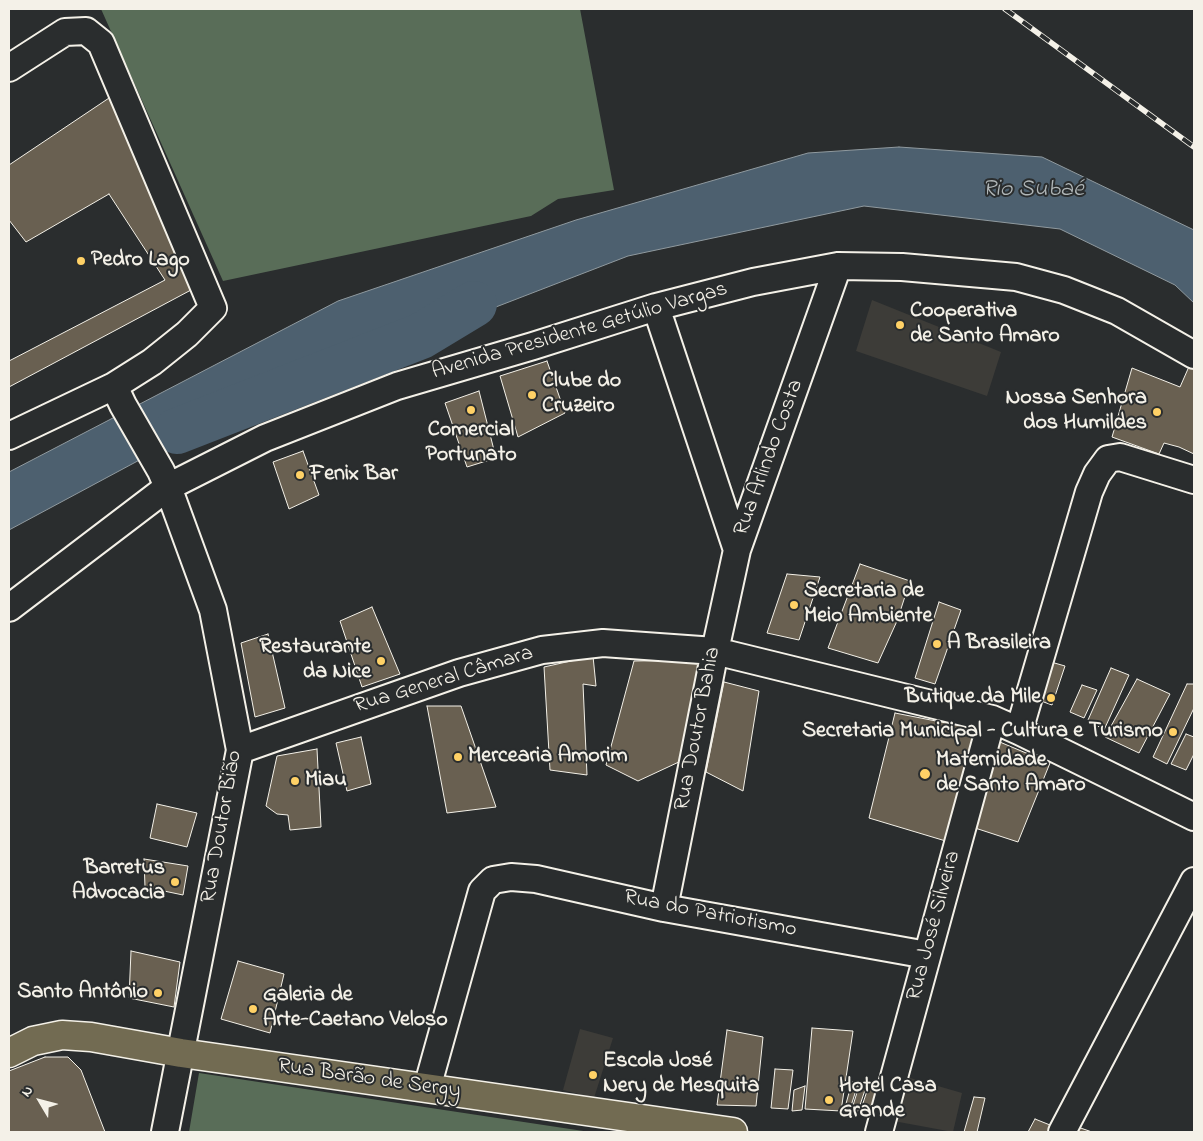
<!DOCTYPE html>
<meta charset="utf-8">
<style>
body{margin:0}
#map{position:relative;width:1203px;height:1141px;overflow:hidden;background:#2a2d2e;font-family:"Indie Flower",sans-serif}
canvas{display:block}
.frame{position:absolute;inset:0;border:10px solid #f4f1e8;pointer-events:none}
.north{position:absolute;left:15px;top:1076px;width:50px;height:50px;-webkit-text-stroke:4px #2a2d2e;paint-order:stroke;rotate:307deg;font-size:14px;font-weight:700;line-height:20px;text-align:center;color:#f4f1e8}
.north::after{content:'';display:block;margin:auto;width:18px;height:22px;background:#f4f1e8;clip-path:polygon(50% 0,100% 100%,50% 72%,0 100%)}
</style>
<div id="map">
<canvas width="1203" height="1141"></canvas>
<div class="frame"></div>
<div class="north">N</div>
</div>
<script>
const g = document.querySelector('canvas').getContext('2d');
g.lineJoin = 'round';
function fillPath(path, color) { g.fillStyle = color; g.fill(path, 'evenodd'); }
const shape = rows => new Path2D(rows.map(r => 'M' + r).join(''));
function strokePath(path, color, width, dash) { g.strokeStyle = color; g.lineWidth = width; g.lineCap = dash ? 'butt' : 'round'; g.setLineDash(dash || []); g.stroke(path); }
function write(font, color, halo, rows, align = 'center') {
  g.font = font + ' "Indie Flower",sans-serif'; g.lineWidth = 4; g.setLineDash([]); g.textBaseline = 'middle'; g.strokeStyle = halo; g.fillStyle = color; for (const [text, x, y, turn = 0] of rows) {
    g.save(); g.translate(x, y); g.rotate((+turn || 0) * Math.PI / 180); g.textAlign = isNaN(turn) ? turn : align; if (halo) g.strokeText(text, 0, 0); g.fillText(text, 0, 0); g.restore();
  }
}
fillPath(shape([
 [872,300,1001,352,987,396,856,351],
 [580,1029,613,1038,594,1098,563,1090],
 [900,1075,962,1093,953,1132,888,1120]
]), '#3d3c38');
fillPath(shape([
 [101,9,580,9,614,190,558,199,531,216,223,281],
 [199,1073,590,1132,189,1132]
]), '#596d58');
const water = shape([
 [899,147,1042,157,1194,230,1194,303,1175,285,1060,229,864,206,628,256,242,405,9,530,9,472,338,301,576,220,808,153,899,147]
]);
fillPath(water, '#4d606f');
strokePath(water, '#909a9f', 1);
strokePath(shape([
 [177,431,421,336,474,304]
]), '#4d606f', 46);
const building = shape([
 [118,92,191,290,9,387,9,165,118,92],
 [109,194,165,280,9,361,9,220,26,242,109,194],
 [547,361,565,413,518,437,500,376,547,361],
 [1191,362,1194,364,1194,454,1179,447,1164,443,1159,454,1112,437,1132,368,1180,387,1191,362],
 [479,391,496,458,467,467,445,403,479,391],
 [303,451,319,495,289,509,273,462,303,451],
 [860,564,910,581,897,621,878,663,828,648,860,564],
 [787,574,820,577,799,640,767,633,787,574],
 [939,602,961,610,935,684,915,678,939,602],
 [372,607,400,674,362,687,340,621,372,607],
 [268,634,285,708,255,717,241,643,268,634],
 [593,656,596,686,583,684,587,775,550,770,544,667,593,656],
 [703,660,681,761,638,781,606,765,634,661,703,660],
 [1051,662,1065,666,1052,705,1041,701,1051,662],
 [1111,668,1129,675,1104,730,1088,720,1111,668],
 [1137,679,1170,694,1139,753,1105,737,1137,679],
 [724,682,759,691,743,791,706,772,724,682],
 [1187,684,1194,684,1194,708,1167,764,1153,757,1187,684],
 [1082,685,1097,690,1084,718,1070,712,1082,685],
 [427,706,461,706,496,807,447,813,427,706],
 [895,713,982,730,949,842,869,818,895,713],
 [1186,734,1194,737,1194,754,1186,770,1171,764,1186,734],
 [361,737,371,784,347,791,336,743,361,737],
 [995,740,1050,763,1018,842,972,827,995,740],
 [317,749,321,827,290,830,288,815,277,814,266,806,277,756,317,749],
 [157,804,197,813,187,847,150,838,157,804],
 [144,859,188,866,183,895,145,887,144,859],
 [131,951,180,962,174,1007,129,998,131,951],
 [238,961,284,974,270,1033,221,1019,238,961],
 [812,1028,853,1031,841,1111,805,1109,812,1028],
 [727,1030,763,1037,756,1106,717,1105,727,1030],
 [45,1057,68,1057,81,1070,105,1132,9,1132,9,1071,45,1057],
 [775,1069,793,1070,788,1109,771,1108,775,1069],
 [852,1082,858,1084,849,1112,844,1111,852,1082],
 [805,1086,802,1110,792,1111,794,1090,805,1086],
 [859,1086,866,1087,857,1114,851,1112,859,1086],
 [868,1088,880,1091,871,1117,859,1115,868,1088],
 [974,1097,985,1098,977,1132,964,1132,974,1097],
 [1035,1119,1055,1127,1053,1132,1028,1132,1035,1119],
 [1072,1125,1092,1132,1068,1132,1072,1125]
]);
fillPath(building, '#696051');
strokePath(building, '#f4f1e8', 1);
const minor = shape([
 [9,68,65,32,86,31,101,43,213,308,187,334,152,362,114,386,9,436],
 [656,307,737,550],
 [114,386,123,405,161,471,168,487,213,610,240,750,165,1132],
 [9,608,168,487,265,438,397,386,533,346,656,307,753,282,838,266,902,267,1016,277,1064,290,1117,311,1194,355],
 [1019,731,1089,492,1097,474,1108,459,1120,457,1194,480],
 [240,750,459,673,542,650,603,643,715,651,992,719,1019,731,1194,817],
 [664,908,715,651,737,550,838,266],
 [427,1088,482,891,493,880,511,877,536,879,664,908,927,955],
 [879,1132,992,719],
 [1062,1132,1194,881]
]);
const major = shape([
 [9,1053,33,1041,62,1035,91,1037,181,1053,733,1132]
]);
strokePath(minor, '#f4f1e8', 30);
strokePath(major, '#f4f1e8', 31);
strokePath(minor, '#2a2d2e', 26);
strokePath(major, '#726b52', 28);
const rail = shape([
 [1005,9,1194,147]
]);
strokePath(rail, '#f4f1e8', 5.5);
strokePath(rail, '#2a2d2e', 4, [11]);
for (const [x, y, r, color] of [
 [81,261,5,"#ffd166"],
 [900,325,5,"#ffd166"],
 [532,395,5,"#ffd166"],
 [471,410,5,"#ffd166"],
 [1157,412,5,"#ffd166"],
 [300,475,5,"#ffd166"],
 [794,605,5,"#ffd166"],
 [937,644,5,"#ffd166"],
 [381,661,5,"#ffd166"],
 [1051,698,5,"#ffd166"],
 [1173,732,5,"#ffd166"],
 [458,757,5,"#ffd166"],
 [925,774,6,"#ffd166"],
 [295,781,5,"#ffd166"],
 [175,882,5,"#ffd166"],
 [158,993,5,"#ffd166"],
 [253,1009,5,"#ffd166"],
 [593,1075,5,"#ffd166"],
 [829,1100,5,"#ffd166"]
]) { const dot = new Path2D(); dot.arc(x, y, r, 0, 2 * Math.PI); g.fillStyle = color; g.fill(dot); strokePath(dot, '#2a2d2e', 2); }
write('bold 22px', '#f4f1e8', '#2a2d2e', [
 ["Pedro Lago",91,261],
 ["Cooperativa",910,312],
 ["de Santo Amaro",910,337],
 ["Clube do",542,382],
 ["Cruzeiro",542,407],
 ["Nossa Senhora",1147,399,"right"],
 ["dos Humildes",1147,424,"right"],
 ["Comercial",471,431,"center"],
 ["Portunato",471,456,"center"],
 ["Fenix Bar",310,475],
 ["Secretaria de",804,592],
 ["Meio Ambiente",804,617],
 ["A Brasileira",947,644],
 ["Restaurante",371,648,"right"],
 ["da Nice",371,673,"right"],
 ["Butique da Mile",1041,698,"right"],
 ["Secretaria Municipal - Cultura e Turismo",1163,732,"right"],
 ["Mercearia Amorim",468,757],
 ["Maternidade",936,761],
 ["de Santo Amaro",936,786],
 ["Miau",305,781],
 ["Barretus",165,869,"right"],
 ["Advocacia",165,894,"right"],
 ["Santo Antônio",148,993,"right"],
 ["Galeria de",263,996],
 ["Arte-Caetano Veloso",263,1021],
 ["Escola José",603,1062],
 ["Nery de Mesquita",603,1087],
 ["Hotel Casa",839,1087],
 ["Grande",839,1112]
], 'left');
write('22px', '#f4f1e8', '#2a2d2e', [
 ["Avenida Presidente Getúlio Vargas",580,332,-16],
 ["Rua Arlindo Costa",770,458,-70],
 ["Rua General Câmara",444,681,-17],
 ["Rua Doutor Bahia",699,729,-79],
 ["Rua Doutor Bião",223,827,-80],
 ["Rua do Patriotismo",710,915,11],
 ["Rua José Silveira",935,926,-75],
 ["Rua Barão de Sergy",369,1080,8]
]);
write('italic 24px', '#b1b7b8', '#2a2d2e', [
 ["Rio Subaé",1033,191]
]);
</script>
